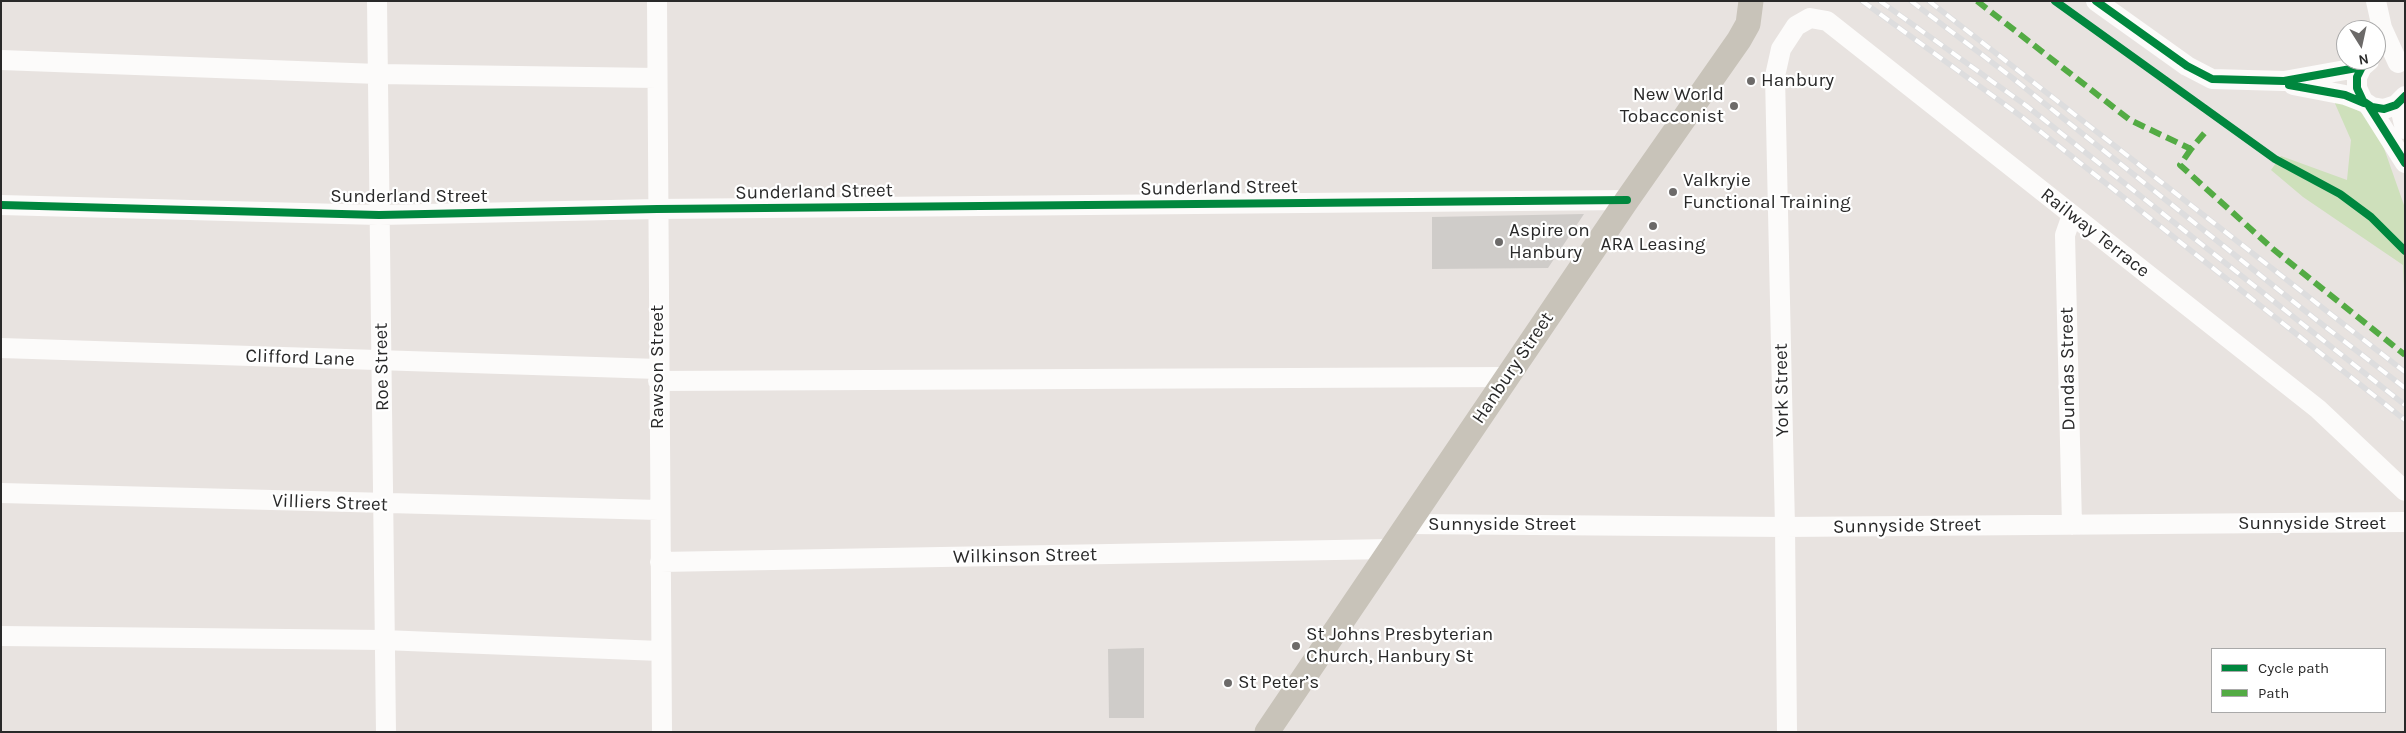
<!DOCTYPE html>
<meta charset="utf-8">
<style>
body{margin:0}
#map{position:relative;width:2406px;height:733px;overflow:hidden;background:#e8e3e0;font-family:Karla,sans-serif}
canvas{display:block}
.frame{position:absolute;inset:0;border:2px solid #292929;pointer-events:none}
.legend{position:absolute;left:2211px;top:648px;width:175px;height:65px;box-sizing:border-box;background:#fff;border:1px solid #a9a9a9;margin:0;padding:6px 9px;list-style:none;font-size:15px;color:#292929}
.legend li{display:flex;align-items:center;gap:10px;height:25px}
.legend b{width:25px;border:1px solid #a9a9a9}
.north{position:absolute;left:2336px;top:20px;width:50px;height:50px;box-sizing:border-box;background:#fff;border:1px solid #a9a9a9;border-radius:50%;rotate:170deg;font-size:14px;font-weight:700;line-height:20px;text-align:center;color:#292929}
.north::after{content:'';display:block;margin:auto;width:18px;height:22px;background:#6c6a69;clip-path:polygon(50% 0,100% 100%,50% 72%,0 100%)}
</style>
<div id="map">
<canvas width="2406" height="733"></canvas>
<div class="frame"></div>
<ul class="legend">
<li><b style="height:6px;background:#00873e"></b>Cycle path</li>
<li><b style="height:6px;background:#53ab44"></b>Path</li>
</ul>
<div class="north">N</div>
</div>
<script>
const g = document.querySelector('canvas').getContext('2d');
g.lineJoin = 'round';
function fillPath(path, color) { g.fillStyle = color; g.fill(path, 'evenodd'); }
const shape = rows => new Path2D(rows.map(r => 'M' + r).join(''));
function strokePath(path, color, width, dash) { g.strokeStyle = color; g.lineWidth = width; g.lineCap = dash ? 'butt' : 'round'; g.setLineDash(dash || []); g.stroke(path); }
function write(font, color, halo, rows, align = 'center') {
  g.font = font + ' Karla,sans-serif'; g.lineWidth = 4.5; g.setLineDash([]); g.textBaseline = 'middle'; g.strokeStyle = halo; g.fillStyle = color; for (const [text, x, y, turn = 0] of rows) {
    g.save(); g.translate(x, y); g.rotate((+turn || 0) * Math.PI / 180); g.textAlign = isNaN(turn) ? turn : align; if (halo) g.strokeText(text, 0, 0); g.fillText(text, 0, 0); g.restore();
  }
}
fillPath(shape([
 [2333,99,2359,111,2368,118,2379,134,2405,208,2405,312,2403,265,2303,197,2271,170,2281,156,2347,180,2351,140]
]), '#cee0bb');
fillPath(shape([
 [1584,214,1548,268,1432,269,1432,217],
 [1144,648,1144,718,1109,718,1108,649]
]), '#cfccc9');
strokePath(shape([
 [377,1,386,732],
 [657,1,662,732],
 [2096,1,2187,66,2212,79,2284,81,2362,67],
 [2376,1,2382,28,2398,63],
 [1,60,378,74,657,78],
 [2369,61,2362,67,2357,77,2357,88,2363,101,2372,107,2384,109,2396,105,2405,96],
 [2293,85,2345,95,2366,103],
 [2399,103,2405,129],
 [2369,106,2405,163],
 [1,205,379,215,657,209,1627,200],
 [1,348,658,369],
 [658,381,1506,377],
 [1,493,659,510],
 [1408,524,1785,527,2405,522],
 [2072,525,2065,235,2072,215],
 [660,562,1391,549],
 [1,636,383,640,660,651],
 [1787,732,1785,527,1775,76,1781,49,1796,26,1810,18,1827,21,2318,409,2405,491]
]), '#fcfbfa', 20);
strokePath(shape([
 [1267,732,1627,200,1739,40,1748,24,1751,1]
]), '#c8c3b9', 25);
const rail = shape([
 [1862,1,2022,117,2405,420],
 [1880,1,2028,107,2405,405],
 [1911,1,2010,76,2314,318,2405,388],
 [1929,1,2405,372]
]);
strokePath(rail, '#ddddde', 5.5);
strokePath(rail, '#fff', 4, [11]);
strokePath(shape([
 [1977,1,2130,120,2191,149,2208,129],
 [2191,149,2180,165,2273,249,2405,355]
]), '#53ab44', 6, [12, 6]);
strokePath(shape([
 [2055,1,2275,159,2340,194,2371,217,2405,251],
 [2096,1,2187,66,2212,79,2284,81,2362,67],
 [2371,60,2362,67,2357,77,2357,88,2363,101,2372,107,2384,109,2396,105,2405,96],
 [2289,85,2345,95,2364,103],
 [2369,106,2405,163],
 [1,205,379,215,657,209,1627,200]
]), '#00873e', 8);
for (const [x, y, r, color] of [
 [1751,81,5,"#6c6a69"],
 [1734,106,5,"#6c6a69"],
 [1673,192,5,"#6c6a69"],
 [1653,226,5,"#6c6a69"],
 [1499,242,5,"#6c6a69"],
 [1296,646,5,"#6c6a69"],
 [1228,683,5,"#6c6a69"]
]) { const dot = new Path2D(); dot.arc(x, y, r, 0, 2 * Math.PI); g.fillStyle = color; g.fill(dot); strokePath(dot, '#fff', 2); }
write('19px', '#292929', '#fff', [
 ["Hanbury",1761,81],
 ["New World",1724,95,"right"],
 ["Tobacconist",1724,117,"right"],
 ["Valkryie",1683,181],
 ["Functional Training",1683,203],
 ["Aspire on",1509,231],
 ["Hanbury",1509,253],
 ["ARA Leasing",1653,245,"center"],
 ["St Johns Presbyterian",1306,635],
 ["Church, Hanbury St",1306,657],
 ["St Peter’s",1238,683]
], 'left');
write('19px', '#292929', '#fff', [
 ["Sunderland Street",1219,188,-1],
 ["Sunderland Street",814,192,-1],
 ["Sunderland Street",409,197],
 ["Railway Terrace",2095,233,38],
 ["Clifford Lane",300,358,2],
 ["Roe Street",382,367,-91],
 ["Rawson Street",658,367,-90],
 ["Hanbury Street",1513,368,-56],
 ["Dundas Street",2068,369,-91],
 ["York Street",1782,390,-91],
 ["Villiers Street",330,503,2],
 ["Sunnyside Street",2312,524],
 ["Sunnyside Street",1502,525],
 ["Sunnyside Street",1907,526,-1],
 ["Wilkinson Street",1025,556,-1]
]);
</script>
